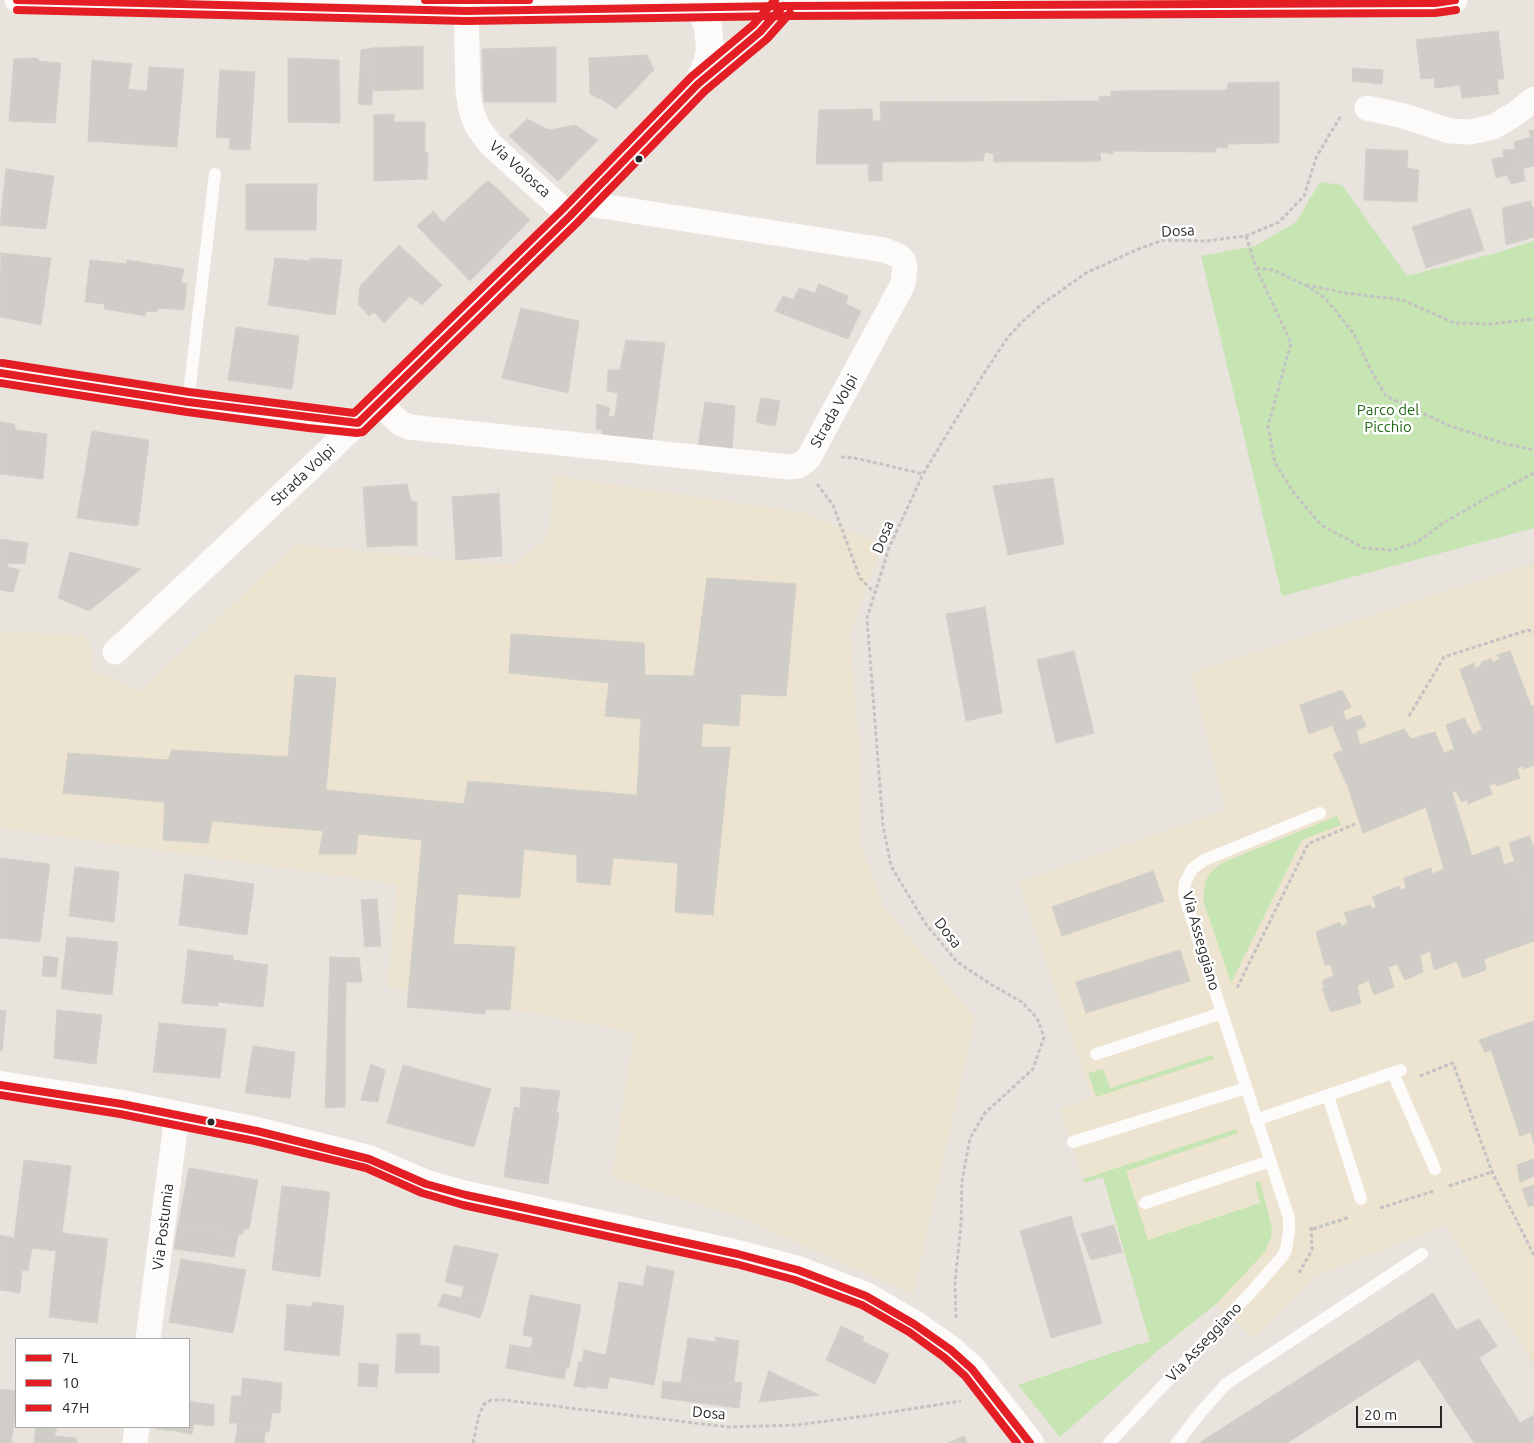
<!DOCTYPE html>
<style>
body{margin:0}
#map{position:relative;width:1534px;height:1443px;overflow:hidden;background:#e8e3dc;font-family:Ubuntu,sans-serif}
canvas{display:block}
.legend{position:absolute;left:15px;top:1338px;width:175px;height:90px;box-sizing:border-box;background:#fff;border:1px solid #a9a9a9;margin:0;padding:6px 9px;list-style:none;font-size:15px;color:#282828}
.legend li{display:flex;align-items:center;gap:10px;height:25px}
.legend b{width:25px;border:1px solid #a9a9a9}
.scale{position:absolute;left:1356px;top:1406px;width:86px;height:22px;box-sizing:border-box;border:2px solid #282828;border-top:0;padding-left:6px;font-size:15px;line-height:18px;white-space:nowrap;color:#282828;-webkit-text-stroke:4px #fff;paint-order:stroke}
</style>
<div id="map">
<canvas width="1534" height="1443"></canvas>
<ul class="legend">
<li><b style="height:6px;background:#e31e24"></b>7L</li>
<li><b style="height:6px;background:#e31e24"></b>10</li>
<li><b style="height:6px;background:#e31e24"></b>47H</li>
</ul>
<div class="scale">20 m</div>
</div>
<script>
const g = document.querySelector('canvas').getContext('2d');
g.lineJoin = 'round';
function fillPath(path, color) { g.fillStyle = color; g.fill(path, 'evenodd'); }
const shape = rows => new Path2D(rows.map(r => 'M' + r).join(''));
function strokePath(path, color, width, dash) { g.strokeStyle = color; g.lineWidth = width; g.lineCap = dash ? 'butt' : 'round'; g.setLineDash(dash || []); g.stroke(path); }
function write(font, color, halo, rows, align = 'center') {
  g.font = font + ' Ubuntu,sans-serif'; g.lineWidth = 5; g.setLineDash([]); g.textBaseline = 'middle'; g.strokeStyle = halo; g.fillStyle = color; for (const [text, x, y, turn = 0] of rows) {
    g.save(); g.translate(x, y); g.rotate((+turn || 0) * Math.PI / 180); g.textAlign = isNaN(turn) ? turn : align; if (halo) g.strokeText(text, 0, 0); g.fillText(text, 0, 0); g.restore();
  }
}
fillPath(shape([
 [554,476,801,512,882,543,850,635,859,742,859,840,884,907,975,1018,913,1295,908,1292,739,1217,612,1177,634,1032,388,987,397,884,0,828,0,631,83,635,92,647,90,670,141,691,296,544,461,561,514,565,549,536],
 [1534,563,1534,1365,1446,1225,1315,1276,1253,1338,1217,1304,1150,1342,1103,1177,1084,1183,1060,1109,1092,1098,1019,882,1226,810,1191,673]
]), '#ece3d0');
fillPath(shape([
 [1320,182,1342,185,1407,276,1496,253,1534,241,1534,528,1282,596,1201,256,1255,246,1296,222],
 [1337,816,1341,825,1302,840,1231,983,1203,900,1205,883,1209,874,1222,863],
 [1212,1055,1214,1059,1096,1097,1088,1073,1103,1069,1110,1088],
 [1236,1129,1238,1133,1126,1171,1148,1240,1260,1203,1255,1183,1260,1181,1272,1228,1271,1237,1265,1252,1217,1303,1155,1353,1060,1437,1018,1385,1136,1345,1150,1342,1103,1177,1084,1183,1083,1179]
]), '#c6e5b3');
const building = shape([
 [1498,31,1504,79,1497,79,1499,94,1462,98,1460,85,1435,88,1434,78,1421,79,1416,40,1498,31],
 [423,46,423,89,373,91,373,48,423,46],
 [556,47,556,102,484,102,482,49,556,47],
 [373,48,372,105,358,104,361,50,373,48],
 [647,55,654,70,616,109,600,98,599,99,590,94,589,58,647,55],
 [37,58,39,61,61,63,55,123,9,121,14,59,37,58],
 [288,58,339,60,340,123,288,122,288,58],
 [92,60,132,64,128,89,147,91,149,67,184,69,177,147,88,141,92,60],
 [1353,68,1383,70,1382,84,1352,81,1353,68],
 [220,70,255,72,250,150,229,149,230,138,216,137,220,70],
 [1279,82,1279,143,1227,144,1228,148,1217,147,1215,152,1113,151,1113,154,1100,152,1101,161,993,162,994,154,985,152,983,161,882,162,882,181,869,181,868,164,816,164,819,110,872,109,873,121,881,121,880,102,1100,101,1099,96,1111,97,1111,91,1227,90,1228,83,1279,82],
 [394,114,394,122,425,122,425,153,428,153,427,179,374,181,374,115,394,114],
 [527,119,549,130,575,125,598,140,558,181,509,136,527,119],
 [1534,130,1534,166,1519,169,1514,142,1531,137,1529,131,1534,130],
 [1366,149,1408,151,1407,168,1419,170,1417,202,1364,200,1366,149],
 [1515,149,1519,169,1523,168,1525,181,1511,184,1507,175,1496,178,1492,159,1504,157,1503,150,1515,149],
 [6,169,54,176,46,229,0,225,6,169],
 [488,180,530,220,470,281,417,226,433,211,443,222,488,180],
 [246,184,317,184,316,230,246,230,246,184],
 [1531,201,1532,207,1534,207,1534,237,1506,245,1502,208,1531,201],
 [1470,208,1484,250,1426,268,1412,227,1470,208],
 [399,245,442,285,422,305,410,296,384,323,374,312,369,316,358,304,360,286,399,245],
 [1,253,51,258,41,325,0,317,1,253],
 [275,258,311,261,311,258,342,260,335,315,268,305,275,258],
 [90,260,127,264,127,260,184,269,181,283,187,284,184,310,159,308,157,312,145,311,146,316,105,309,104,304,85,302,90,260],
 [819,284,848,296,846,304,861,311,848,339,785,315,799,288,815,293,819,284],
 [783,296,793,300,785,315,775,311,783,296],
 [521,308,579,321,568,393,502,378,521,308],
 [236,327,299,336,292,389,228,380,236,327],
 [626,340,665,343,652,440,602,434,603,417,615,416,618,393,607,391,608,370,620,370,626,340],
 [761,398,780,401,775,426,756,422,761,398],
 [705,402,735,406,732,450,698,446,705,402],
 [597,404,610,408,608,417,603,417,602,430,596,429,597,404],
 [0,422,14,424,16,430,47,434,43,479,0,474,0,422],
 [92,431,149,440,138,526,77,518,92,431],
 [1053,478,1064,544,1008,555,993,486,1053,478],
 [407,484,411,501,417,502,417,545,367,547,363,487,407,484],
 [499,493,502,556,456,560,452,497,499,493],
 [0,539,28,543,25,563,7,564,8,567,19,570,13,592,0,590,0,539],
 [70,552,141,569,89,611,58,598,70,552],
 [707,578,796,584,786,696,741,694,739,726,703,723,701,747,730,747,713,915,675,912,678,863,613,858,610,885,577,882,577,855,524,849,520,898,458,894,453,944,515,947,510,1010,486,1009,485,1014,407,1007,422,840,358,834,356,854,319,854,323,831,212,821,208,843,163,840,165,802,63,793,68,753,168,760,172,750,288,757,295,675,336,678,326,790,464,804,468,781,637,795,641,719,605,716,609,683,509,673,511,634,644,643,645,675,694,676,707,578],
 [985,607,1002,713,966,721,946,614,985,607],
 [1074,651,1094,733,1056,743,1037,660,1074,651],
 [1510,651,1531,706,1534,706,1534,765,1524,769,1524,765,1517,769,1520,778,1497,786,1495,783,1489,786,1492,794,1468,804,1467,799,1462,802,1456,791,1452,792,1472,856,1499,846,1504,865,1514,861,1534,925,1534,941,1484,959,1486,970,1463,978,1457,961,1434,970,1430,951,1420,956,1423,972,1405,980,1397,964,1388,967,1394,987,1374,995,1369,980,1357,986,1361,1003,1331,1012,1322,988,1325,988,1322,981,1334,975,1330,964,1325,965,1316,932,1340,922,1341,927,1348,922,1344,913,1370,905,1373,909,1376,906,1372,897,1399,886,1401,890,1406,888,1404,878,1431,868,1432,874,1444,869,1426,807,1363,833,1348,787,1333,754,1343,750,1332,725,1309,734,1300,705,1342,690,1351,707,1343,711,1346,720,1361,715,1366,726,1356,731,1360,745,1404,729,1411,739,1435,732,1444,753,1454,749,1446,725,1464,718,1473,735,1482,729,1460,670,1474,663,1475,669,1482,664,1481,662,1492,659,1492,663,1500,659,1497,655,1510,651],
 [1529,836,1534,847,1534,925,1509,843,1529,836],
 [0,858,50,864,40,942,0,938,0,858],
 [75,867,119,872,114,922,69,916,75,867],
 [1153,871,1164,901,1062,936,1052,907,1153,871],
 [185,874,254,884,247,935,179,925,185,874],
 [377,899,381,946,365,947,361,900,377,899],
 [67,937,118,942,112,995,61,989,67,937],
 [188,950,233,956,233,960,268,965,263,1007,218,1002,218,1006,182,1003,188,950],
 [1180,950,1190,981,1086,1013,1076,982,1180,950],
 [44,956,58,958,56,977,42,976,44,956],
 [330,957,359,958,362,982,346,982,345,1107,325,1108,330,957],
 [0,1010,6,1011,2,1051,0,1051,0,1010],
 [57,1010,102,1015,96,1064,54,1058,57,1010],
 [1534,1021,1534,1144,1531,1132,1520,1136,1491,1050,1485,1052,1479,1040,1534,1021],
 [159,1023,226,1029,220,1078,153,1072,159,1023],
 [253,1046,295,1052,290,1098,245,1093,253,1046],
 [371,1064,385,1070,378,1102,361,1100,371,1064],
 [403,1065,491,1089,474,1147,387,1123,403,1065],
 [521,1087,560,1091,556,1113,559,1113,548,1184,504,1177,514,1107,520,1108,521,1087],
 [1534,1159,1534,1176,1520,1182,1517,1165,1534,1159],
 [24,1160,71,1166,62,1233,108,1239,97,1323,49,1317,56,1251,32,1248,28,1271,22,1270,20,1293,0,1290,0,1235,14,1238,24,1160],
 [189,1168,258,1180,249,1229,243,1229,243,1235,178,1225,189,1168],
 [1534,1185,1534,1205,1529,1207,1522,1189,1534,1185],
 [282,1186,330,1192,320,1277,272,1270,282,1186],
 [1071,1216,1102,1323,1051,1338,1020,1231,1071,1216],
 [178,1225,238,1235,234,1257,174,1249,178,1225],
 [1114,1225,1122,1252,1091,1260,1081,1234,1114,1225],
 [454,1245,498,1254,485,1303,461,1298,464,1286,445,1282,454,1245],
 [181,1259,246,1270,233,1333,169,1322,181,1259],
 [647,1266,674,1271,654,1385,610,1377,607,1389,587,1386,593,1352,606,1355,619,1282,643,1286,647,1266],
 [1433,1293,1456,1330,1479,1319,1497,1346,1479,1358,1520,1423,1534,1415,1534,1443,1474,1443,1419,1359,1287,1443,1199,1443,1433,1293],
 [443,1294,485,1303,480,1318,438,1306,443,1294],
 [530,1295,581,1305,569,1368,529,1361,533,1337,523,1335,530,1295],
 [313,1302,344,1306,339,1356,284,1350,287,1304,311,1307,313,1302],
 [841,1326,864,1337,862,1341,889,1354,875,1384,826,1360,841,1326],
 [397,1334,420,1334,420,1345,439,1347,439,1373,395,1373,397,1334],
 [715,1337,739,1341,733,1389,681,1383,688,1338,716,1342,715,1337],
 [510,1345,531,1348,529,1361,566,1368,564,1379,506,1368,510,1345],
 [584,1350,593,1352,591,1364,582,1363,584,1350],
 [579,1362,591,1365,586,1388,574,1386,579,1362],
 [359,1363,379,1365,377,1387,358,1386,359,1363],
 [769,1371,819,1395,759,1402,769,1371],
 [243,1378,282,1383,280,1413,272,1413,269,1432,237,1431,243,1378],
 [663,1381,733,1389,734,1382,742,1383,739,1408,661,1398,663,1381],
 [0,1389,16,1391,16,1409,11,1443,0,1443,0,1389],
 [232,1396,241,1396,238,1423,229,1423,232,1396],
 [189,1401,214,1405,214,1426,194,1424,192,1434,175,1431,175,1427,189,1427,189,1401],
 [36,1427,57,1428,54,1436,76,1438,77,1443,34,1443,36,1427],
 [156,1427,175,1427,175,1431,156,1429,156,1427],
 [237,1431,265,1432,264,1443,235,1443,237,1431],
 [964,1436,967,1443,948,1443,964,1436]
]);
fillPath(building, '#d0cdc9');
strokePath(building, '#d2cfc9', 1);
strokePath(shape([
 [1246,236,1256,268,1291,343,1268,426,1275,463,1294,493,1321,525,1364,548,1393,550,1418,542,1443,523,1490,496,1534,473],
 [1256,268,1273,270,1305,285,1325,298,1354,334,1371,370,1386,396,1450,426,1506,444,1534,450],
 [1306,285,1346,293,1403,300,1454,323,1491,324,1534,319],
 [841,457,854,458,881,464,923,474],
 [817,484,833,505,860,578,875,593],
 [1409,716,1444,657,1528,630,1534,632],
 [1237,988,1308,844,1355,824],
 [1420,1076,1453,1063,1492,1172,1534,1255],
 [1449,1186,1492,1172],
 [1380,1208,1434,1191],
 [1313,1229,1350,1217],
 [1299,1273,1312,1250,1311,1225],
 [956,1318,955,1283,961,1225,962,1181,970,1138,985,1113,1033,1069,1044,1037,1037,1018,1022,1002,992,985,957,962,925,923,891,866,883,826,867,618,889,548,923,474,981,378,1008,337,1021,323,1042,304,1086,273,1136,250,1163,240,1204,241,1246,236,1279,222,1304,196,1316,158,1328,137,1341,116],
 [473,1443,479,1415,484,1404,491,1400,504,1400,728,1427,796,1425,866,1416,961,1401]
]), '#c4c3c3', 3, [4, 2.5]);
strokePath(shape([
 [188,402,215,174],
 [1096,1054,1222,1013],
 [1393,1073,1435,1169],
 [1328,1096,1361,1199],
 [1256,1120,1401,1070],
 [1073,1142,1246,1088],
 [1145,1203,1270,1161],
 [1109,1443,1254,1289,1282,1257,1286,1250,1289,1231,1289,1218,1222,1013,1185,898,1184,890,1185,883,1192,869,1204,860,1320,813],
 [1177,1443,1200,1413,1226,1384,1422,1254]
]), '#fcfbfa', 12);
strokePath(shape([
 [17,0,466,11,783,6,1435,3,1455,0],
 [466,0,468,91,471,110,477,126,491,145,570,216],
 [1367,108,1404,116,1450,131,1470,132,1493,127,1515,114,1534,99],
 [379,403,400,423,409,427,789,467,798,466,808,459,903,284,905,266,903,260,899,256,884,250,582,203],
 [115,652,358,423],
 [148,1339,177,1115],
 [135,1443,137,1427]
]), '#fcfbfa', 25);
strokePath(shape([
 [698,84,708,61,710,49,708,27,700,6],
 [0,373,188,402,309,418,358,423,570,216,698,84,760,32,787,0],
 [0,1085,122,1104,257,1131,369,1159,426,1184,466,1195,738,1254,798,1270,866,1296,914,1324,951,1350,972,1369,1030,1443]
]), '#fcfbfa', 28);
strokePath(shape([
 [17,0,466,11,783,6,1435,3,1455,0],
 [0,373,188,402,358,423,570,216,698,84,760,32,783,6],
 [0,1085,122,1104,257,1131,369,1159,426,1184,466,1195,738,1254,798,1270,866,1296,914,1324,951,1350,972,1369,1030,1443]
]), '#e31e24', 8);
strokePath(shape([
 [17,10,466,21,783,16,1435,13,1456,10],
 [0,383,187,412,308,428,357,433,363,432,577,223,705,91,767,39,790,13],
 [0,1095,120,1114,255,1141,366,1168,422,1193,463,1205,736,1264,795,1280,862,1305,909,1332,945,1358,965,1376,1017,1443]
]), '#e31e24', 8);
strokePath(shape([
 [425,0,529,0],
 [2,363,189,392,354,413,563,209,691,77,753,25,775,0]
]), '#e31e24', 8);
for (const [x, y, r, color] of [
 [639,159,4.5,"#282828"],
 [211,1122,4.5,"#282828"]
]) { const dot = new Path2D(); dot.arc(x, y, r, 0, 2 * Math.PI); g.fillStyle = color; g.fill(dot); strokePath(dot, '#fff', 2); }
write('15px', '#282828', '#fff', [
 ["Via Volosca",520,169,42],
 ["Dosa",1178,231,-3],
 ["Strada Volpi",834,411,-61],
 ["Strada Volpi",303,475,-43],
 ["Dosa",883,537,-68],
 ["Dosa",948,933,52],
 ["Via Asseggiano",1201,941,74],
 ["Via Postumia",163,1227,-83],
 ["Via Asseggiano",1204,1342,-47],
 ["Dosa",709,1413,5]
]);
write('15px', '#236915', '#fff', [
 ["Parco del",1388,410],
 ["Picchio",1388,427]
]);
</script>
